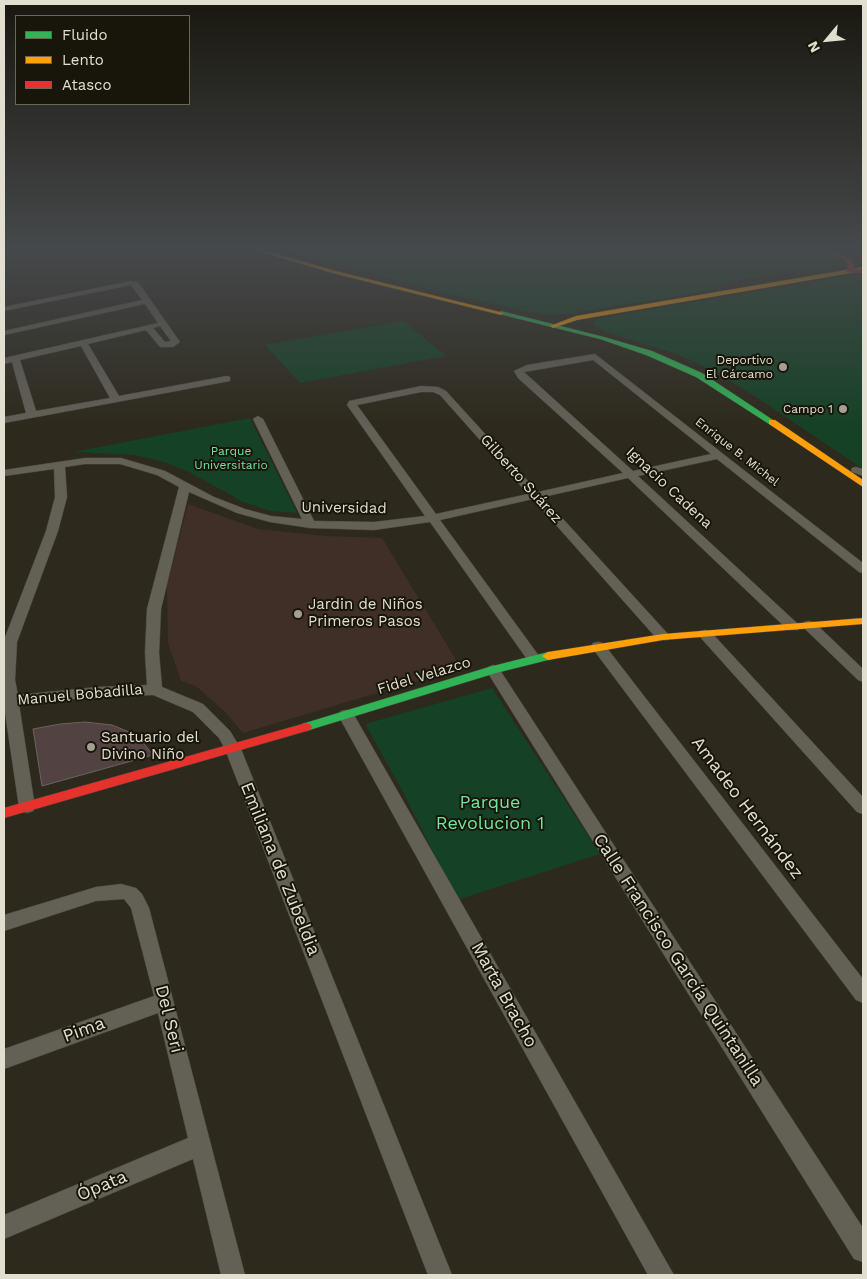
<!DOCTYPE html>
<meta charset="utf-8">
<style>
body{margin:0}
#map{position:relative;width:867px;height:1279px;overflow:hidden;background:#2d291c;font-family:"Work Sans",sans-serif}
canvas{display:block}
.frame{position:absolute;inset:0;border:5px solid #e3dfd0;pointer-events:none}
.legend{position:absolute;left:15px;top:15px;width:175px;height:90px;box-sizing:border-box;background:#18150b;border:1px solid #69665a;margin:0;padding:6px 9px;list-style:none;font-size:15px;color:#e3dfd0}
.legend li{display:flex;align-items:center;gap:10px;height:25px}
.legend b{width:25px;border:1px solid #69665a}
.north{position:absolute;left:802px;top:15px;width:50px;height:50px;-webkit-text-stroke:4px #18150b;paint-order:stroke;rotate:242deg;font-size:14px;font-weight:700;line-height:20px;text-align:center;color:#e3dfd0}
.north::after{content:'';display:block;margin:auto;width:18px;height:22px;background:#e3dfd0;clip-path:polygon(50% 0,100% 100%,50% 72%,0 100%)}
</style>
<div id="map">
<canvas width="867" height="1279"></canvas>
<div class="frame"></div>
<ul class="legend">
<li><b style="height:6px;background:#30b455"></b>Fluido</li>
<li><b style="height:6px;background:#ff9f0a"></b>Lento</li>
<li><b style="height:6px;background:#e5322d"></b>Atasco</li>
</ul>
<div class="north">N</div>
</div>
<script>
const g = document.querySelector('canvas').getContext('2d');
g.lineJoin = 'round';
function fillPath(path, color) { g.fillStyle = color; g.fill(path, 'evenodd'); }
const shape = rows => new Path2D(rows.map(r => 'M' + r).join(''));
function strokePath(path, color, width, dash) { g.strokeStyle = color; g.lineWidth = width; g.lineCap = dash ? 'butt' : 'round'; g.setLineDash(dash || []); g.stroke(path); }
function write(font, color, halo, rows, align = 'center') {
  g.font = font + ' "Work Sans",sans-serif'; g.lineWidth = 4; g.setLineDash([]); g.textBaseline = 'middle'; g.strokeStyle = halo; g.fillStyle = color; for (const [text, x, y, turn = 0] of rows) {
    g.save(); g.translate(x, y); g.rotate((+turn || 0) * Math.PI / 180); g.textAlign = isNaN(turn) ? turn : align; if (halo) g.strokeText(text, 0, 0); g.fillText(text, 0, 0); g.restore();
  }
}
fillPath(shape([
 [188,504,258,529,326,536,382,538,461,668,243,733,226,713,196,686,181,681,168,643,167,586]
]), '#402f27');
fillPath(shape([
 [285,251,823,251,843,258,845,265,831,270,809,274,787,272,729,282,718,289,575,313,547,315,528,312,434,290],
 [863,273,863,469,753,395,715,372,679,355,601,330,592,324,596,319,600,318],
 [403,321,446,356,300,383,265,345],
 [250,418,297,513,271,511,243,502,191,473,161,461,134,455,73,452],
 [492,688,600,854,457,900,402,790,365,724]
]), '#154126');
const building = shape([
 [85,722,112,725,129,732,141,740,153,755,42,786,33,729,60,724,85,722]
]);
fillPath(building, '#534242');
strokePath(building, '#6b635f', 1);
const street = shape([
 [131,281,138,282,180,342,173,347,160,347,146,330,88,344,119,396,227,376,230,377,230,381,4,423,4,417,26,413,12,362,4,364,4,358,158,323,145,304,4,335,4,331,142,300,131,285,4,311,4,307,131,281],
 [160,326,171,341,165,342,153,328,160,326],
 [81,346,110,398,36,411,20,360,81,346],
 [595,354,863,563,863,573,859,572,717,459,638,476,798,624,800,627,798,630,788,630,628,478,543,497,668,634,670,637,668,640,658,640,533,499,440,520,539,656,541,659,539,662,529,662,430,522,374,530,310,528,270,522,237,513,189,492,161,609,159,653,162,687,203,704,230,731,241,749,452,1275,428,1275,225,749,219,738,193,712,153,695,97,697,19,704,35,807,33,811,27,813,21,811,19,807,4,706,4,640,46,531,55,497,54,469,4,476,4,470,85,458,121,458,165,471,214,497,245,509,271,516,302,519,253,419,258,416,263,419,314,521,374,522,425,516,347,405,349,401,421,386,438,387,446,391,538,492,623,473,518,378,514,371,527,365,595,354],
 [593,360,711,454,633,471,524,372,593,360],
 [421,392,433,392,440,395,528,494,436,514,357,405,421,392],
 [85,464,120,464,157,475,179,487,147,609,145,653,147,685,97,687,18,695,15,680,17,642,58,531,67,497,65,467,85,464],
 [856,467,863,469,863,476,852,472,851,470,852,468,856,467],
 [809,621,814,622,863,669,863,682,858,680,804,628,802,625,804,622,809,621],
 [705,630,710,631,863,797,863,814,857,812,700,637,698,634,700,631,705,630],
 [598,642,603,643,863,979,863,1003,856,1000,593,649,591,646,593,643,598,642],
 [493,665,498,667,863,1228,863,1262,854,1259,486,670,488,667,493,665],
 [346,710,351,711,354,715,674,1275,648,1275,338,715,341,711,346,710],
 [121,884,136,888,142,894,149,908,245,1275,221,1275,193,1159,4,1239,4,1215,188,1138,158,1013,4,1069,4,1049,154,996,131,908,124,899,96,901,4,931,4,915,96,887,121,884]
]);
const fast = shape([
 [501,311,604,337,652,351,702,373,776,422,769,424,696,377,646,355,600,339,499,314,498,313,501,311],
 [548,652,552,653,554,656,552,659,496,673,306,731,302,730,300,727,302,724,489,667,548,652]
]);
const slow = shape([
 [258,251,266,251,336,271,504,313,501,315,332,273,258,251],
 [863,267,863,271,577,320,553,328,550,326,576,316,863,267],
 [769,420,775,420,863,480,863,487,769,424,769,420],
 [863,618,863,624,663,640,548,660,542,656,548,652,663,634,863,618]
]);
const jam = shape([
 [827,251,834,251,850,259,854,265,853,269,863,269,863,273,847,272,848,265,846,261,827,251],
 [306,723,310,724,312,727,310,730,4,818,4,808,306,723]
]);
strokePath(street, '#49463c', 1);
strokePath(fast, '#49463c', 1);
strokePath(slow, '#49463c', 1);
strokePath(jam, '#49463c', 1);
fillPath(street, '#636056');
fillPath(fast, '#30b455');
fillPath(slow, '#ff9f0a');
fillPath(jam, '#e5322d');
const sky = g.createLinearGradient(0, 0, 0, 430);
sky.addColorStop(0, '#19170f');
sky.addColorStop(0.58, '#46494b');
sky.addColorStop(1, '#46494b00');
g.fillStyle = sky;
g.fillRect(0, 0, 867, 430);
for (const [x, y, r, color] of [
 [783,367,5,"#a39f91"],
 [843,409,5,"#a39f91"],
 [298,614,5,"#a39f91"],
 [91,747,5,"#a39f91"]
]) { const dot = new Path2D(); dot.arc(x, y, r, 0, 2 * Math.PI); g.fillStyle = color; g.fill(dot); strokePath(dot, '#18150b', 2); }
write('12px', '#e3dfd0', '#18150b', [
 ["Deportivo",773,360],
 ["El Cárcamo",773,374],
 ["Campo 1",833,409]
], 'right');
write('12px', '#72e59f', '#18150b', [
 ["Parque",231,451],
 ["Universitario",231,465]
]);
write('12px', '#e3dfd0', '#18150b', [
 ["Enrique B. Michel",737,452,38]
]);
write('15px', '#e3dfd0', '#18150b', [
 ["Gilberto Suárez",521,479,48],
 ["Ignacio Cadena",669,488,43],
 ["Universidad",344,508,1],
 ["Fidel Velazco",424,676,-17],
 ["Manuel Bobadilla",80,695,-5]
]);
write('15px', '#e3dfd0', '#18150b', [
 ["Jardin de Niños",308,605],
 ["Primeros Pasos",308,622],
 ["Santuario del",101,738],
 ["Divino Niño",101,755]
], 'left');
write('18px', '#72e59f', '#18150b', [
 ["Parque",490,803],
 ["Revolucion 1",490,824]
]);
write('18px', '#e3dfd0', '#18150b', [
 ["Amadeo Hernández",747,808,53],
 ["Emiliana de Zubeldia",280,869,68],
 ["Calle Francisco García Quintanilla",678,960,57],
 ["Marta Bracho",504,995,61],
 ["Del Seri",169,1019,76],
 ["Pima",84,1030,-20],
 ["Ópata",102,1186,-23]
]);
</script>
